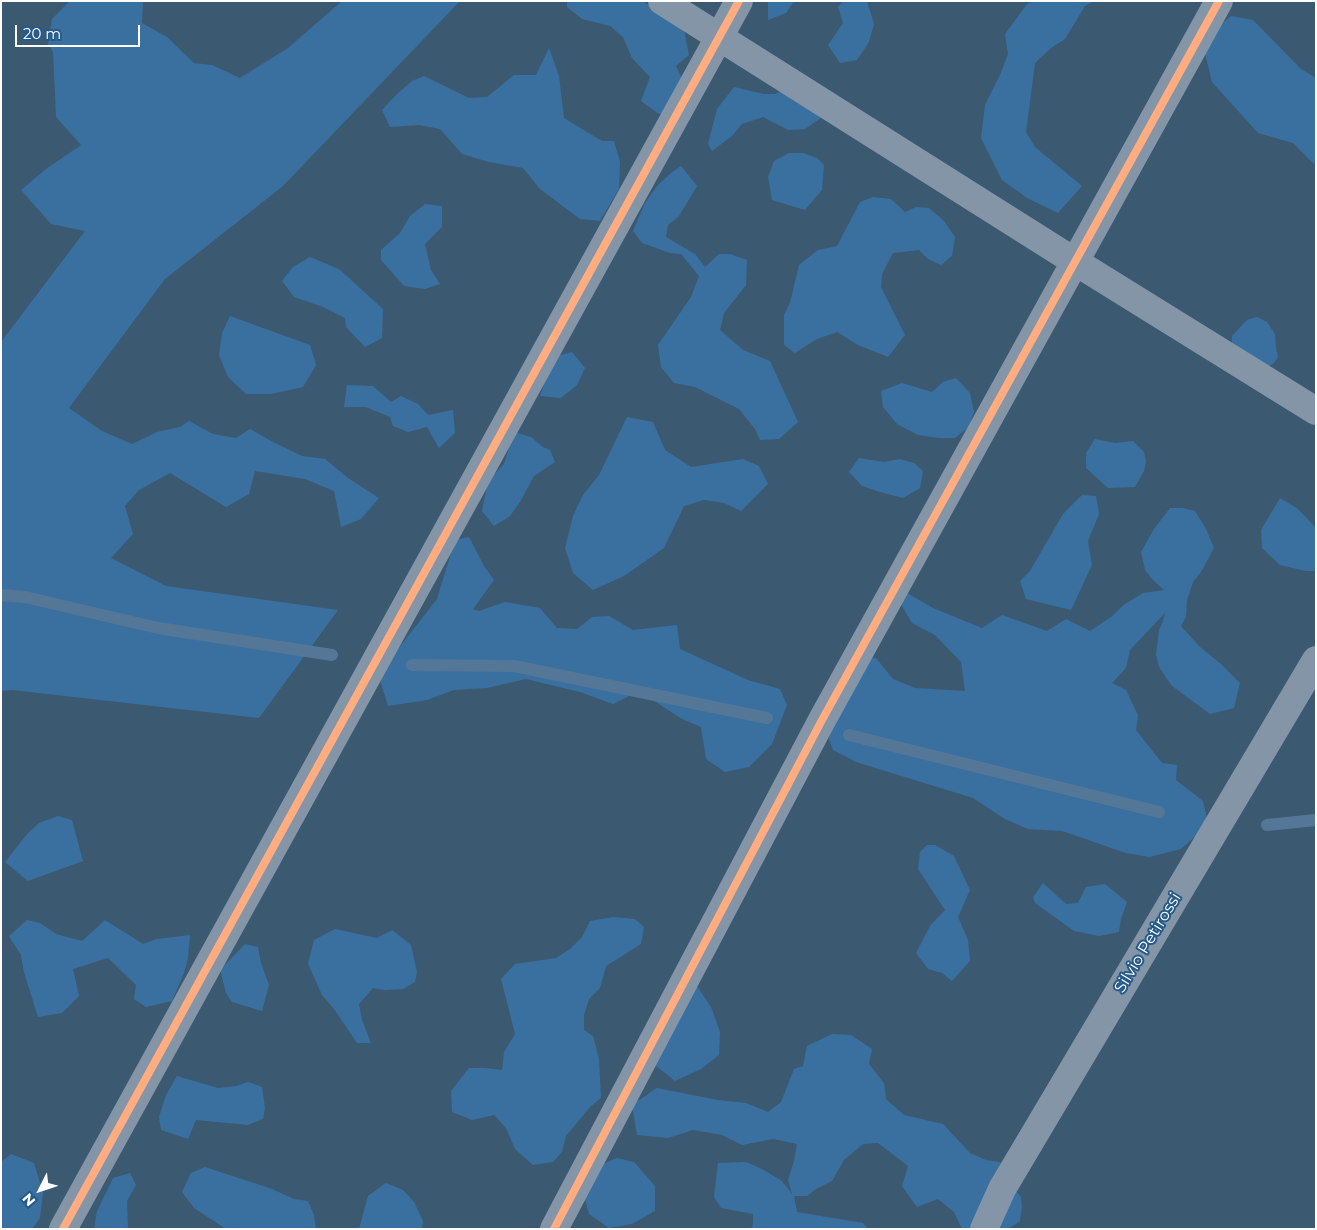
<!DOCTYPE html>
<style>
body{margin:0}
#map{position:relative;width:1317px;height:1230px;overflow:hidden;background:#3c5972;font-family:Montserrat,sans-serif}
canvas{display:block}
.frame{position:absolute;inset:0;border:2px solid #fff;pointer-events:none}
.north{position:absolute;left:15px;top:1165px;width:50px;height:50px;-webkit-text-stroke:4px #255a89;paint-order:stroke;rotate:229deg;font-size:14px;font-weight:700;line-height:20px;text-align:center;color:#fff}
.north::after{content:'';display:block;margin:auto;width:18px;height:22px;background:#fff;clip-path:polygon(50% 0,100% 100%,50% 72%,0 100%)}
.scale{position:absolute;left:15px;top:25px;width:125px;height:22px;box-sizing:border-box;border:2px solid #fff;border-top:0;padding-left:6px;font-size:15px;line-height:18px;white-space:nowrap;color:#fff;-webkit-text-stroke:4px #255a89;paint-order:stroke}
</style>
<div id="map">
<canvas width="1317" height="1230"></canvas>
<div class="frame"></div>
<div class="north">N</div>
<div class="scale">20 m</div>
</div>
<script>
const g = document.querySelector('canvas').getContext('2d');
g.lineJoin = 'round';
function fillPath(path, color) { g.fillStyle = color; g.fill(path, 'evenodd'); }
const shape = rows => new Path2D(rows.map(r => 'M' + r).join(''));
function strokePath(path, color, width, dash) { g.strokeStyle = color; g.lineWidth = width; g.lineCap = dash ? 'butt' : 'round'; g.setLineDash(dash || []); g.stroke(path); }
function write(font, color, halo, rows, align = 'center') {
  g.font = font + ' Montserrat,sans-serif'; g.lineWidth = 4; g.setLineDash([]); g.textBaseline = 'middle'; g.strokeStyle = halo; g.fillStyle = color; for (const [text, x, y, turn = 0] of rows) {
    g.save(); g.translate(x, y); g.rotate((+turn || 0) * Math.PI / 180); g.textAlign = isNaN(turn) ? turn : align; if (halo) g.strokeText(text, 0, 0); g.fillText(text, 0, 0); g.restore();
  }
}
fillPath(shape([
 [70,1,143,1,142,23,167,37,194,63,212,65,240,78,288,48,342,1,460,1,283,186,165,279,69,408,102,431,132,444,157,432,180,427,189,421,213,434,236,438,250,429,273,442,302,456,325,459,348,478,379,498,361,519,341,527,334,491,305,479,255,471,249,494,226,507,170,473,139,490,125,506,133,534,111,558,166,586,338,610,259,718,12,690,1,691,1,342,85,231,51,224,21,190,46,169,81,145,56,117,53,52,48,44,52,19],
 [567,1,642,1,683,25,689,55,676,66,686,87,671,113,659,114,641,101,650,77,632,58,623,37,610,26,582,19,567,7],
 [768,1,794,1,786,13,768,20],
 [843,1,867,1,874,24,869,42,857,60,840,63,828,45,843,23,838,7],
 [1034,1,1094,1,1085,6,1065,39,1051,48,1035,63,1026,132,1035,147,1082,186,1058,213,1027,198,1002,180,981,138,985,105,1000,75,1008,54,1005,34,1027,4],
 [1231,16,1253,20,1301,69,1316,78,1316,166,1293,143,1258,133,1212,82,1202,41],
 [549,48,559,76,564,118,602,141,614,141,620,162,619,189,600,221,580,219,540,189,523,168,489,162,462,154,440,129,419,125,390,127,382,110,397,94,412,81,424,76,469,98,487,97,514,75,536,75],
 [793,83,810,100,821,118,805,129,788,130,763,117,742,124,732,136,712,151,708,144,717,109,734,87,764,94,776,94],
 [789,153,803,153,817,158,824,165,822,190,805,210,772,200,768,177,774,161],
 [681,166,697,186,679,216,668,225,666,237,695,254,705,267,719,254,730,254,747,260,746,285,724,313,720,330,743,350,770,361,798,422,779,439,760,440,755,429,739,409,695,387,674,383,661,367,658,345,691,297,699,276,681,254,670,253,642,243,633,231,645,203,657,186,671,173],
 [873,197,891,199,905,212,916,207,929,208,944,221,955,237,952,256,941,265,928,259,919,250,893,253,882,274,881,287,905,335,888,357,858,345,837,332,817,339,795,353,784,345,784,315,790,303,799,265,818,250,837,246,860,202],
 [425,204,442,206,442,227,425,244,431,270,440,284,425,289,404,286,381,260,381,250,400,233,410,216],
 [310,257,339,269,383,309,382,338,365,347,346,327,345,318,323,307,294,297,282,281,293,267],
 [230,316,310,345,316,365,303,387,271,394,246,394,228,377,219,355,222,333],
 [1257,317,1267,322,1275,334,1276,348,1278,357,1274,363,1268,367,1232,352,1232,336,1247,320],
 [572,352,585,368,577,385,561,398,540,396,553,357],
 [956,378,970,393,974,412,969,427,955,438,939,438,918,435,897,424,883,407,881,391,902,383,932,392,943,382],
 [347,385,373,386,391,402,401,396,418,404,428,415,453,410,455,433,439,448,427,427,408,432,393,426,390,417,366,407,344,407],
 [627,417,653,422,665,450,691,467,743,459,759,466,768,484,741,511,724,503,704,500,684,506,664,548,624,576,593,590,573,573,565,548,573,516,583,495,599,475],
 [517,433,531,437,543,447,550,450,555,462,534,476,520,502,510,516,494,526,482,511,488,481,504,464,510,445],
 [1095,439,1115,443,1133,441,1144,452,1146,462,1144,471,1135,487,1108,488,1086,468,1086,453],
 [859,458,884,462,900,459,914,463,923,471,920,488,903,498,880,492,862,486,849,472],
 [1082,495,1096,496,1099,514,1088,541,1092,565,1071,610,1026,599,1020,581,1030,571,1063,514],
 [1280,498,1298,509,1316,528,1316,571,1306,571,1280,565,1262,548,1261,530],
 [1170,508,1183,508,1195,511,1206,529,1214,548,1201,572,1193,582,1187,600,1186,617,1181,626,1200,647,1221,664,1240,683,1234,708,1210,714,1172,686,1159,667,1156,655,1159,630,1163,621,1165,613,1130,650,1126,668,1112,683,1126,690,1138,715,1136,730,1162,763,1177,765,1176,780,1203,801,1207,818,1197,835,1181,849,1149,857,1126,853,1062,831,1028,829,1005,819,973,798,856,762,833,750,822,720,858,656,876,658,893,679,915,688,965,691,961,662,935,635,912,623,899,601,907,593,933,608,982,628,1002,615,1047,631,1066,619,1090,631,1111,617,1125,604,1143,593,1164,590,1152,579,1145,570,1141,552,1154,529],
 [469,537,484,566,494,580,473,609,479,611,505,602,540,608,557,628,577,629,592,617,609,616,633,630,677,625,680,649,748,680,780,689,787,705,772,744,749,767,725,772,706,759,701,727,682,719,639,691,613,704,580,692,526,679,487,688,454,690,427,700,388,706,380,680,398,649,437,599,455,540],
 [58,816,72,820,83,861,28,881,5,862,28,833,39,823],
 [927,845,935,845,954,856,970,890,958,917,968,940,970,961,952,981,942,973,928,969,916,953,930,926,945,910,918,869,920,852],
 [1043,883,1066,904,1078,903,1086,887,1105,884,1127,902,1121,919,1119,932,1099,936,1074,931,1035,903,1033,897],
 [613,917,635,919,644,927,641,944,606,966,600,988,589,999,584,1015,584,1030,593,1036,599,1059,601,1098,590,1107,566,1136,562,1152,553,1162,533,1165,515,1149,506,1128,494,1115,472,1120,452,1112,451,1091,469,1068,485,1068,502,1070,504,1052,515,1034,501,979,515,964,556,958,570,949,582,937,590,921],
 [27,920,40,923,56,934,82,941,105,920,143,944,157,939,190,935,188,958,184,973,172,1001,146,1007,134,999,136,985,108,958,73,969,79,996,62,1013,38,1017,24,972,21,955,9,936],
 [335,929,377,938,392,930,411,945,417,972,415,982,403,989,385,990,373,988,359,1004,362,1020,371,1043,357,1043,334,1009,322,995,308,964,314,940],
 [245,944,258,947,261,963,269,985,262,1011,232,1002,226,993,220,970],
 [695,983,711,1007,720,1032,719,1055,701,1069,675,1081,655,1065],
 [832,1034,851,1035,872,1049,869,1064,884,1083,886,1099,904,1115,943,1124,970,1153,986,1160,1000,1162,1013,1187,1021,1197,1022,1206,1020,1221,1008,1229,962,1229,954,1212,938,1199,917,1207,902,1186,908,1166,878,1143,863,1144,844,1160,832,1181,816,1189,807,1196,794,1196,797,1212,863,1223,868,1229,751,1229,753,1224,753,1214,721,1208,714,1197,718,1163,746,1162,762,1169,782,1181,792,1194,788,1180,794,1161,797,1144,773,1139,742,1145,722,1135,693,1130,668,1138,637,1135,632,1105,657,1088,718,1100,746,1103,768,1112,781,1102,794,1069,803,1066,807,1046],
 [177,1076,218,1088,237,1086,248,1082,262,1087,265,1108,263,1119,248,1125,196,1120,188,1139,161,1130,159,1117,166,1095],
 [11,1154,34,1163,43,1193,40,1218,32,1229,1,1229,1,1162],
 [617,1158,634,1162,655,1186,655,1211,632,1224,609,1228,589,1214,580,1182,591,1169],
 [205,1167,272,1189,294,1199,308,1201,314,1215,316,1229,226,1229,194,1208,182,1192,191,1173],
 [130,1173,136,1185,127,1201,128,1229,94,1229,97,1211,113,1178],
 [386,1183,403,1190,414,1202,423,1221,422,1229,359,1229,368,1196]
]), '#3a709f');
strokePath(shape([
 [1,595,25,597,158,628,332,655],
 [412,665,514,666,767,718],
 [849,735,1159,812],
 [1267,825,1316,820]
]), '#547797', 12);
strokePath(shape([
 [662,1,1074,261,1316,411],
 [63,1229,739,1],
 [554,1229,822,720,1219,1],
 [984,1229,1002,1189,1316,660]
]), '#8395a7', 28);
strokePath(shape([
 [63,1229,739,1],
 [554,1229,822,720,1219,1]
]), '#ffac80', 8);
write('16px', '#fff', '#255a89', [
 ["Silvio Petirossi",1148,943,-59]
]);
</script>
